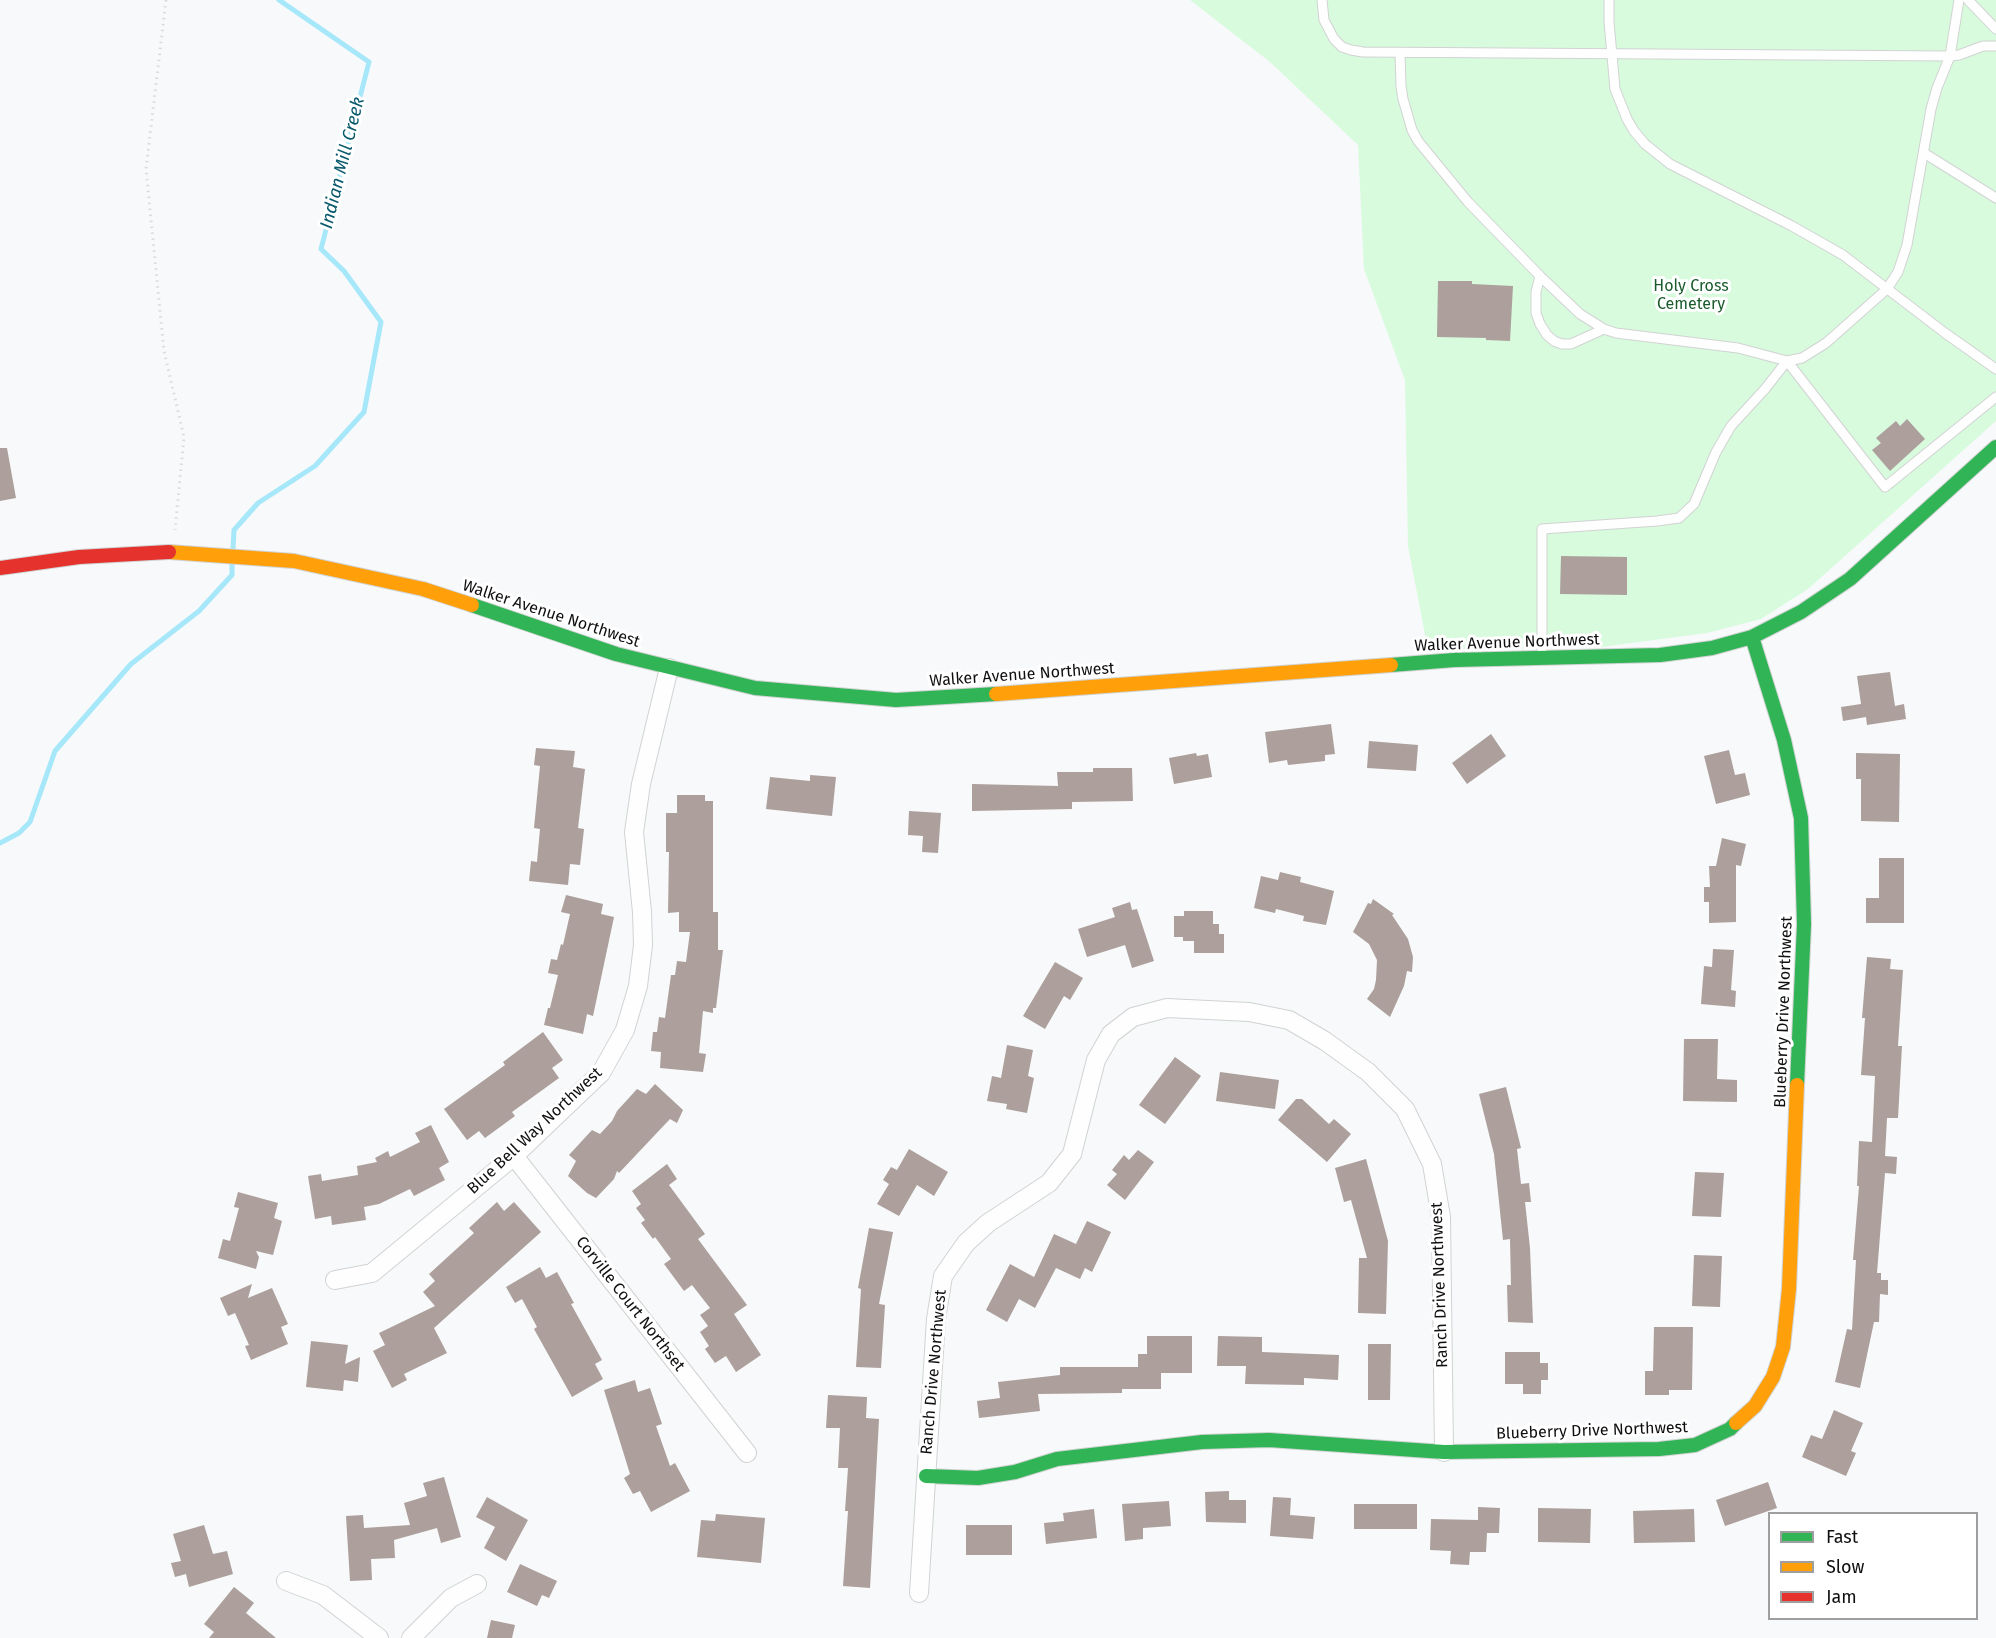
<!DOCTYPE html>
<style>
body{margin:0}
#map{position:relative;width:1996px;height:1638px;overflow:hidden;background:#f7f9fa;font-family:"Fira Sans",sans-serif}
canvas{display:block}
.legend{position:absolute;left:1768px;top:1512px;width:210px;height:108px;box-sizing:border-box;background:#fff;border:2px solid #9f9f9f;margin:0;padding:8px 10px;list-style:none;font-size:18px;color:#0f0f10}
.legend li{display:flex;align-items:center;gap:12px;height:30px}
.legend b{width:30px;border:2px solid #9f9f9f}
</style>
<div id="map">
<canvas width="1996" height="1638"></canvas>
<ul class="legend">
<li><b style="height:8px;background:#30b455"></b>Fast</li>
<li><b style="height:8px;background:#ff9f0a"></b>Slow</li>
<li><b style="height:8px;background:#e5322d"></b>Jam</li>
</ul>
</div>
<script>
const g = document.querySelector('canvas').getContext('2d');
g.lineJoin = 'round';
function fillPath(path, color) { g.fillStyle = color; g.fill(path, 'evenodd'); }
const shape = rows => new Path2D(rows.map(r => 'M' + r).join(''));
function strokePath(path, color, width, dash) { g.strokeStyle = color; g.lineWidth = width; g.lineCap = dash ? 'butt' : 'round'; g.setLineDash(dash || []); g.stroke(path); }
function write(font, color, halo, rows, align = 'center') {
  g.font = font + ' "Fira Sans",sans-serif'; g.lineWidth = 6; g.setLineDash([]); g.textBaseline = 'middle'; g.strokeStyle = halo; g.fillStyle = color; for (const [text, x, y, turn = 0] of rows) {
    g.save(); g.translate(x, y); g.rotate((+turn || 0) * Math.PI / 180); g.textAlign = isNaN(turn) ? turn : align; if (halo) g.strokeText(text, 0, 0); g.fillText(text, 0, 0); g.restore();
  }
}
fillPath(shape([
 [1190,0,1996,0,1996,421,1808,589,1761,619,1707,633,1601,647,1428,650,1408,546,1405,380,1364,269,1358,145,1270,62]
]), '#d8fbde');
strokePath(shape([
 [233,549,234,530,258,503,315,466,364,412,381,322,344,271,321,249,369,62,279,0],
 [0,843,19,833,30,822,55,751,131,664,199,611,232,575,232,564]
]), '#a6e8fa', 5);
fillPath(shape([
 [1438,281,1472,281,1472,284,1513,286,1510,341,1486,340,1486,338,1437,337],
 [1907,419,1925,439,1890,471,1872,450,1881,443,1876,438,1896,421,1900,426],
 [0,448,7,448,16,498,0,501],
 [1561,556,1627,557,1627,595,1560,594],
 [1890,672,1895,706,1904,704,1906,719,1867,725,1866,717,1843,721,1841,707,1861,704,1857,676],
 [1331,724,1335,754,1325,755,1325,761,1288,765,1287,760,1269,763,1265,732],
 [1491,734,1506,756,1467,784,1452,763],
 [1369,741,1418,745,1416,771,1367,768],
 [536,748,575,751,573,767,585,769,578,828,584,829,580,865,570,864,568,885,529,881,531,861,537,862,540,829,534,828,540,766,534,765],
 [1729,750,1735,775,1745,773,1750,795,1716,804,1704,756],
 [1196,753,1197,756,1208,754,1212,777,1174,784,1169,758],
 [1856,753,1900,754,1899,822,1861,821,1861,779,1856,779],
 [1093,768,1132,768,1133,801,1072,802,1072,809,972,811,972,784,1058,786,1057,772,1093,772],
 [810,775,836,777,832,816,766,809,770,777,810,781],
 [677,795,705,795,705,801,713,801,713,912,718,912,718,950,723,950,716,1008,713,1008,713,1013,703,1011,699,1053,706,1054,703,1072,660,1068,661,1052,651,1051,653,1032,657,1032,659,1017,665,1018,671,975,675,975,677,961,686,962,690,932,679,932,679,912,668,913,669,852,666,852,666,813,677,813],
 [909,811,941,813,938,853,922,852,923,836,908,835],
 [1722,838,1746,844,1741,866,1736,865,1736,922,1709,923,1709,902,1704,902,1704,887,1710,887,1709,866,1716,866],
 [1879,858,1904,858,1904,923,1866,923,1866,898,1879,898],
 [1280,872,1301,877,1300,882,1334,891,1326,925,1303,921,1304,916,1276,909,1275,913,1254,908,1261,876,1278,880],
 [566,895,603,904,601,914,614,917,593,1016,587,1014,583,1034,544,1025,548,1008,550,1008,558,975,548,973,551,959,557,960,561,944,563,945,570,914,561,912],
 [1373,899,1394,914,1392,915,1408,939,1413,957,1412,972,1407,971,1404,986,1390,1017,1367,999,1374,989,1376,980,1377,960,1369,944,1353,932,1368,903,1371,904],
 [1130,902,1132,910,1137,909,1154,961,1132,968,1125,945,1087,957,1078,929,1115,917,1112,908],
 [1184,911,1213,911,1213,924,1219,924,1219,934,1224,934,1224,953,1194,953,1194,941,1183,941,1183,937,1174,937,1174,916,1184,916],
 [1713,949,1734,950,1731,990,1736,991,1735,1007,1701,1004,1704,966,1712,967],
 [1867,957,1891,959,1890,969,1903,970,1898,1046,1902,1046,1898,1118,1887,1118,1885,1156,1897,1157,1896,1174,1885,1173,1877,1273,1881,1273,1881,1280,1888,1280,1888,1295,1880,1294,1879,1322,1874,1322,1860,1388,1835,1382,1847,1329,1852,1330,1856,1260,1853,1260,1859,1186,1857,1186,1859,1141,1872,1142,1875,1076,1861,1075,1865,1018,1862,1018],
 [1055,962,1083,978,1070,1000,1064,996,1045,1029,1023,1016],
 [543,1032,563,1060,552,1068,559,1078,512,1112,515,1116,485,1138,479,1131,467,1140,444,1109,505,1065,503,1062],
 [1684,1039,1718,1039,1717,1079,1737,1080,1737,1102,1683,1101],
 [1007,1045,1033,1050,1028,1076,1034,1078,1027,1113,1006,1109,1007,1104,987,1101,992,1076,1001,1078],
 [1175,1057,1201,1076,1165,1124,1139,1105],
 [1220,1072,1279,1080,1275,1109,1216,1101],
 [655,1084,683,1110,677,1123,670,1119,619,1173,617,1171,614,1179,596,1198,587,1193,568,1176,576,1161,569,1155,592,1130,600,1134,612,1121,617,1111,637,1089,646,1094],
 [1506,1087,1521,1148,1517,1149,1521,1184,1529,1183,1531,1202,1525,1202,1530,1248,1533,1323,1508,1322,1507,1285,1511,1285,1510,1239,1503,1240,1494,1154,1479,1094],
 [1296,1099,1302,1099,1329,1124,1334,1119,1351,1134,1327,1162,1278,1120],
 [431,1125,449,1162,439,1168,445,1180,414,1196,410,1189,379,1204,364,1207,366,1220,332,1225,331,1216,315,1219,308,1176,321,1174,322,1181,358,1175,357,1166,377,1162,375,1158,388,1151,390,1157,420,1142,415,1133],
 [909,1149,948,1172,934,1196,917,1185,899,1216,877,1204,889,1184,883,1180,891,1167,897,1170],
 [1138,1150,1154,1162,1125,1200,1107,1185,1117,1174,1112,1170,1124,1155,1129,1160],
 [1366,1159,1388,1241,1386,1314,1358,1313,1359,1258,1367,1258,1351,1200,1344,1202,1335,1168],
 [667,1164,677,1179,669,1185,705,1234,698,1239,747,1305,734,1314,761,1355,736,1372,726,1356,715,1363,705,1349,709,1346,700,1332,708,1326,700,1315,710,1308,692,1285,684,1291,664,1264,671,1259,655,1237,653,1239,641,1223,645,1220,636,1208,641,1204,632,1191],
 [1695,1172,1724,1173,1721,1217,1692,1216],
 [238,1192,278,1203,274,1218,282,1221,273,1255,256,1251,259,1257,256,1269,218,1258,223,1239,230,1241,239,1208,234,1207],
 [497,1202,504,1211,514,1202,541,1232,434,1328,447,1353,404,1374,407,1380,392,1388,373,1351,385,1345,379,1333,435,1306,423,1292,435,1281,429,1274,474,1233,469,1228],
 [1087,1221,1111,1232,1092,1272,1085,1268,1080,1279,1056,1268,1035,1308,1019,1299,1007,1322,986,1310,1010,1264,1034,1277,1054,1234,1076,1244],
 [869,1228,893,1232,879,1304,885,1305,881,1368,856,1367,861,1289,858,1288],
 [1694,1255,1722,1256,1720,1307,1692,1306],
 [540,1267,546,1278,557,1272,574,1303,571,1304,602,1360,595,1364,603,1379,572,1397,534,1329,537,1327,522,1299,515,1303,506,1287],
 [252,1284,248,1298,272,1288,288,1324,281,1327,288,1344,251,1360,245,1346,249,1345,235,1313,228,1316,220,1298],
 [1654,1327,1693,1327,1692,1390,1669,1390,1669,1395,1645,1395,1645,1371,1653,1371],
 [1147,1336,1192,1336,1192,1373,1161,1373,1161,1389,1122,1389,1122,1393,1038,1394,1040,1411,979,1418,977,1401,1000,1398,998,1382,1060,1375,1060,1367,1138,1367,1138,1354,1147,1354],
 [1218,1336,1262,1337,1262,1352,1339,1355,1338,1380,1304,1378,1304,1385,1245,1384,1246,1366,1217,1366],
 [311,1341,348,1345,345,1364,360,1357,358,1382,344,1380,343,1391,306,1387],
 [1368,1344,1391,1344,1390,1400,1368,1400],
 [1505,1352,1540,1352,1540,1363,1548,1363,1548,1380,1541,1380,1541,1394,1523,1394,1523,1384,1505,1384],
 [635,1380,638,1392,650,1388,662,1424,656,1426,670,1466,675,1463,690,1491,651,1512,640,1491,633,1494,624,1478,630,1474,604,1390],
 [828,1395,867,1397,866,1418,879,1419,870,1588,843,1586,848,1511,845,1511,848,1468,838,1468,840,1428,826,1428],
 [1834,1410,1863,1423,1851,1451,1856,1453,1846,1476,1802,1457,1811,1435,1822,1439],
 [444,1477,461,1537,441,1543,437,1528,394,1540,395,1558,371,1559,372,1580,350,1581,346,1516,363,1515,364,1528,410,1525,404,1503,427,1496,423,1483],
 [1768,1482,1777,1508,1725,1526,1716,1500],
 [1229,1491,1229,1500,1246,1500,1246,1523,1206,1522,1205,1492],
 [487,1497,528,1520,506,1561,484,1548,495,1527,476,1517],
 [1273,1497,1291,1498,1290,1515,1315,1517,1313,1539,1270,1536],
 [1169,1501,1171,1526,1143,1528,1143,1539,1125,1541,1122,1504],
 [1354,1504,1417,1504,1417,1529,1354,1529],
 [1478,1507,1500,1508,1499,1533,1487,1533,1486,1552,1470,1552,1469,1565,1450,1564,1451,1551,1430,1550,1431,1519,1478,1520],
 [1538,1508,1591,1509,1590,1543,1538,1542],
 [1094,1509,1097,1538,1046,1544,1044,1523,1064,1521,1063,1513],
 [1694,1509,1695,1542,1634,1543,1633,1511],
 [716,1514,765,1518,761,1563,697,1557,701,1520,715,1521],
 [204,1525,213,1554,227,1551,233,1574,189,1587,186,1574,175,1577,171,1563,181,1561,173,1534],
 [966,1525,1012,1525,1012,1555,966,1555],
 [520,1564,557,1581,549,1598,542,1595,537,1606,507,1592],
 [234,1587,254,1603,246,1613,276,1638,209,1638,214,1632,204,1624],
 [491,1620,515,1625,512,1638,487,1638]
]), '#ac9f9c');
const lane = shape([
 [1322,0,1324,20,1334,39,1342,47,1351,50,1363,52,1950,56,1959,55,1983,46,1996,46],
 [1609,0,1609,22,1615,89,1627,119,1634,131,1645,144,1670,164,1792,226,1843,255,1945,333,1996,369],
 [1968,0,1996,29],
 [1400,53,1401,86,1403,99,1412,130,1418,141,1468,202,1540,276,1580,314,1604,329,1616,333,1738,348,1787,361,1802,358,1826,343,1887,289,1898,272,1907,245,1931,109,1937,88,1950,56,1959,0],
 [1924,153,1996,198],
 [1540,276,1536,292,1536,313,1540,324,1547,335,1554,341,1562,344,1571,344,1604,329],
 [1542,654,1542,529,1657,521,1679,518,1694,504,1716,452,1731,426,1765,389,1787,361,1885,487,1996,397]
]);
const street = shape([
 [514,1156,747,1453],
 [335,1280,372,1273,514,1156,601,1073,625,1030,638,986,643,945,642,912,634,832,641,784,669,668],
 [286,1581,323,1595,379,1638],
 [919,1593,936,1319,943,1276,966,1243,988,1223,1049,1183,1072,1154,1096,1060,1111,1034,1133,1017,1167,1008,1249,1012,1289,1020,1325,1041,1368,1072,1405,1109,1432,1164,1441,1217,1444,1452],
 [411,1638,451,1598,477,1584]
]);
const fast = shape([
 [472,605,616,654,755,688,896,700,996,694],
 [1752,637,1784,740,1801,818,1804,924,1797,1085],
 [1391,665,1454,660,1660,655,1712,648,1752,637,1801,612,1850,579,1996,447],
 [926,1476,978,1478,1015,1472,1057,1459,1202,1442,1269,1440,1444,1452,1659,1449,1695,1445,1730,1429,1736,1423]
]);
const slow = shape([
 [169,552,294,561,423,589,472,605],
 [996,694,1391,665],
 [1736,1423,1755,1406,1773,1377,1783,1347,1789,1289,1797,1085]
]);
const jam = shape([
 [0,568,79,557,169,552]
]);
strokePath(lane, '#d1d3d3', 11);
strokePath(street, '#d1d3d3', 20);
strokePath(fast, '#d1d3d3', 16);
strokePath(slow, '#d1d3d3', 16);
strokePath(jam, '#d1d3d3', 16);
strokePath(shape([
 [166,0,146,169,164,351,184,437,175,530]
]), '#dbdbdb', 3, [1.5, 4.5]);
strokePath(lane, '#fefefe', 9);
strokePath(street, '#fefefe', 18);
strokePath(fast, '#30b455', 14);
strokePath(slow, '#ff9f0a', 14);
strokePath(jam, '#e5322d', 14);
write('16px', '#1a5b2c', '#fff', [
 ["Holy Cross",1691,287],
 ["Cemetery",1691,305]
]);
write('16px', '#0f0f10', '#fff', [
 ["Walker Avenue Northwest",551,614,18],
 ["Walker Avenue Northwest",1507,643,-2],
 ["Walker Avenue Northwest",1022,675,-4],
 ["Blueberry Drive Northwest",1784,1012,-88],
 ["Blue Bell Way Northwest",535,1131,-43],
 ["Ranch Drive Northwest",1440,1285,-92],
 ["Corville Court Northset",630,1304,52],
 ["Ranch Drive Northwest",934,1372,-85],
 ["Blueberry Drive Northwest",1592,1431,-2]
]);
write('italic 18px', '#085a6c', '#fff', [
 ["Indian Mill Creek",343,163,-76]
]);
</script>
